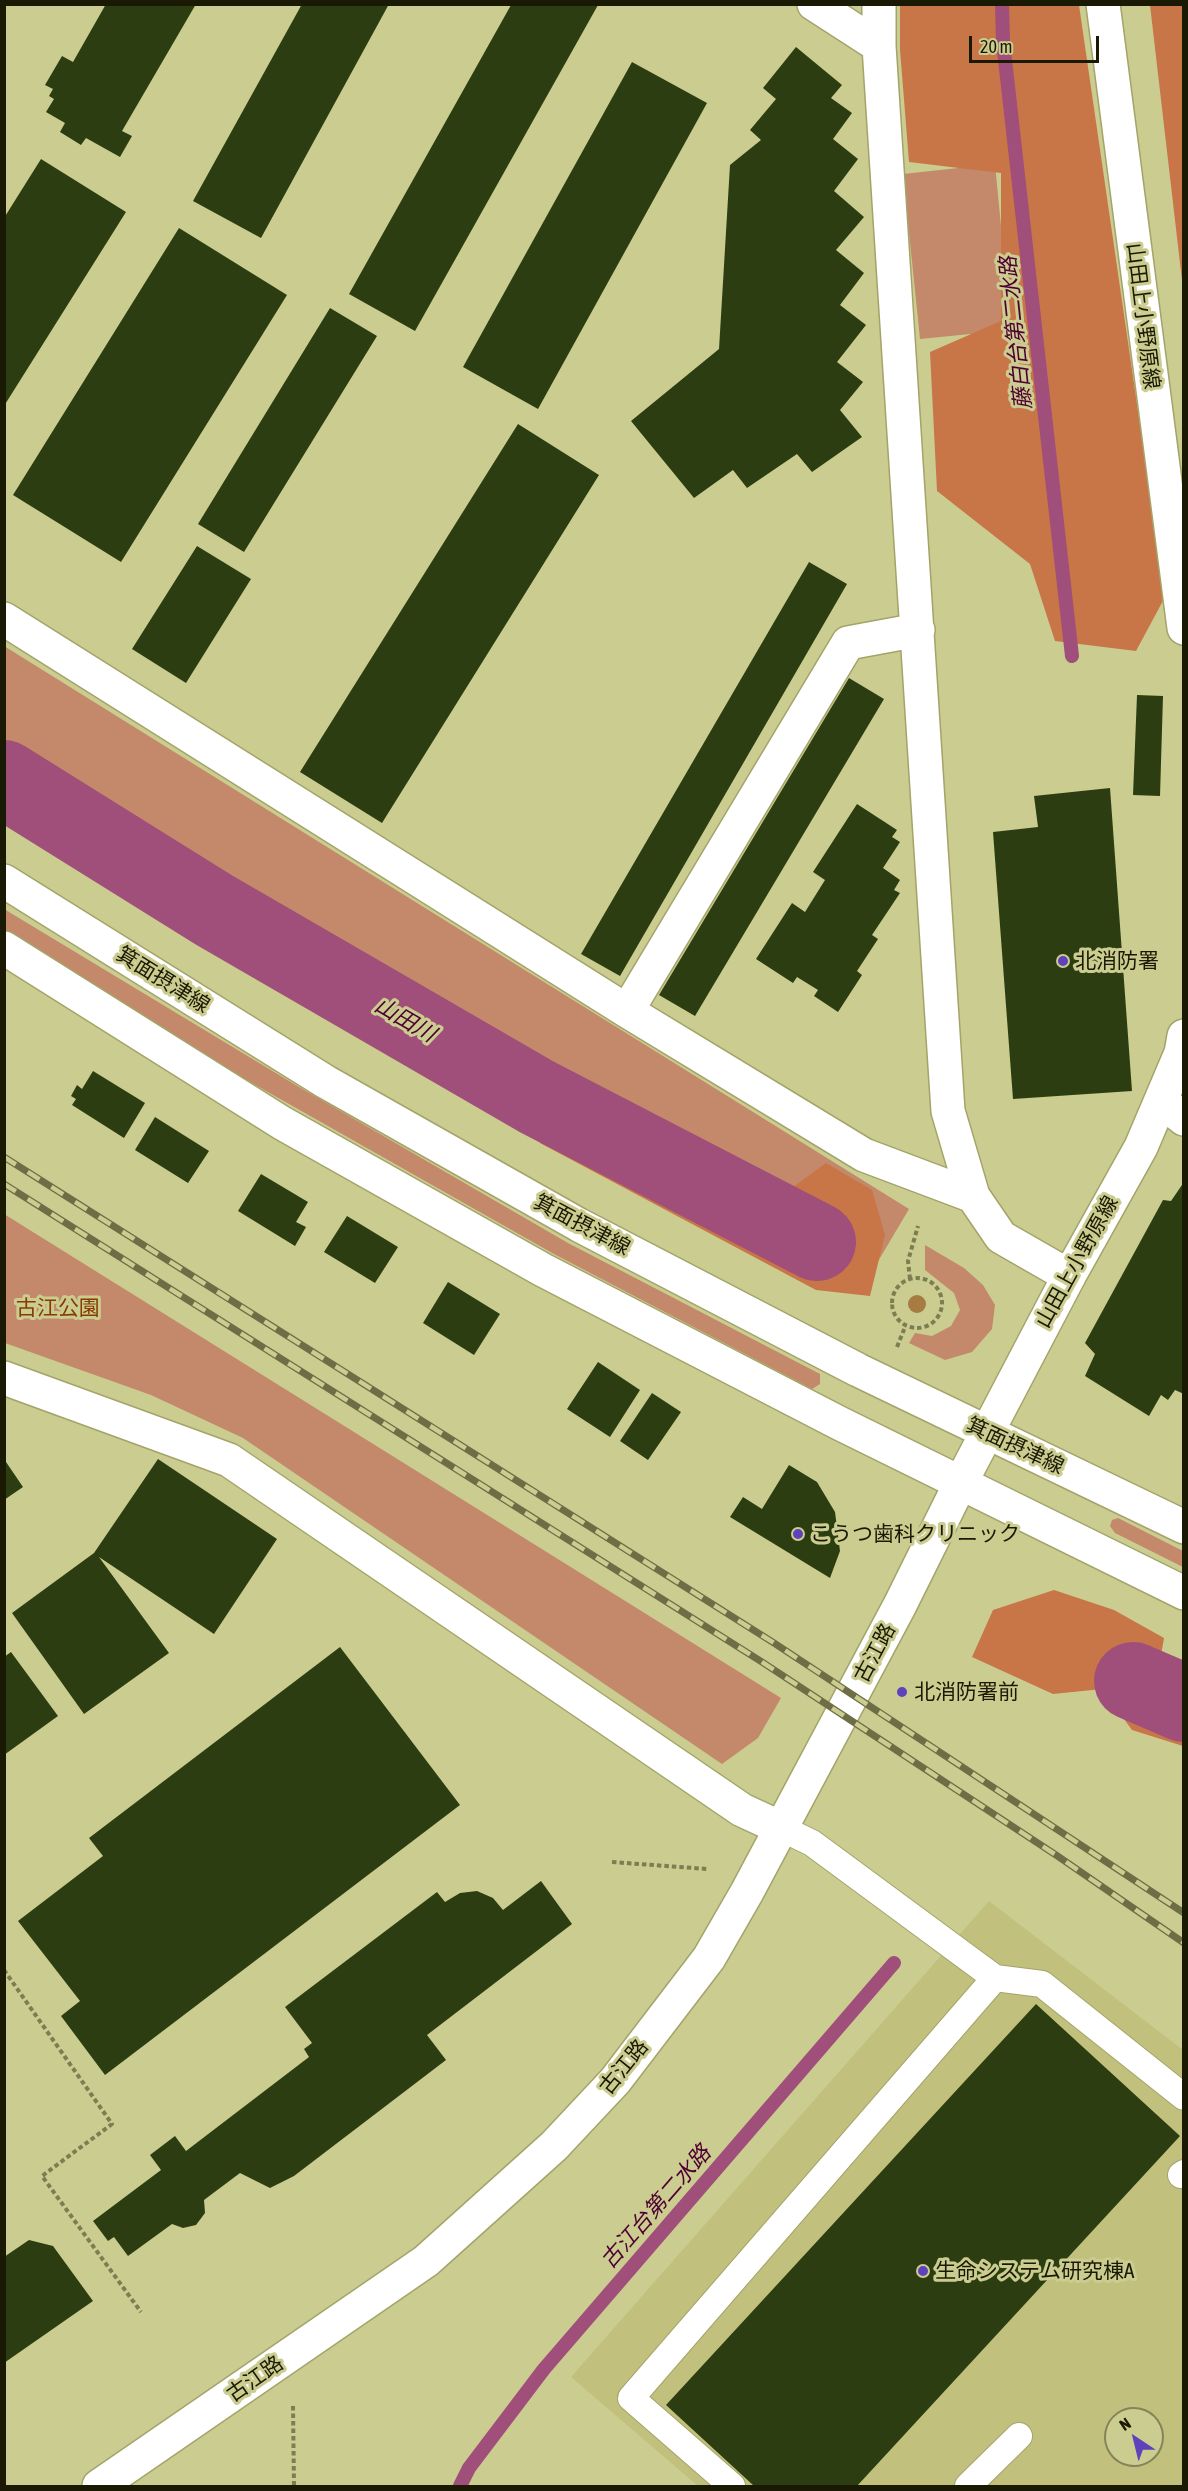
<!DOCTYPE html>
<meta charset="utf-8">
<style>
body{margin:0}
#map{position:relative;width:1188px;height:2491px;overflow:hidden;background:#cbcc90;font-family:"Asap Condensed",sans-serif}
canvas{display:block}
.frame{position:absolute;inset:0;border:6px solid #1a1903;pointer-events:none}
.north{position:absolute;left:1104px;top:2407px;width:60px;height:60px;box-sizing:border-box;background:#cbcc90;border:2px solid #848458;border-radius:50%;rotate:325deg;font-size:16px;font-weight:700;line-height:24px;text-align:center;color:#1a1903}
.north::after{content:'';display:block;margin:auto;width:21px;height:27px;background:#5e42bb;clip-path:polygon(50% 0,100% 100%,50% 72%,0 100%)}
.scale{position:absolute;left:969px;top:36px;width:130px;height:27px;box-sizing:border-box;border:3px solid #1a1903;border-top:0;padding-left:8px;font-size:18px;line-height:21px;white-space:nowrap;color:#1a1903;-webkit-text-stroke:4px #cbcc90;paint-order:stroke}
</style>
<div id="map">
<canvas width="1188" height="2491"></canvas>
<div class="frame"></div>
<div class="north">N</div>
<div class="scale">20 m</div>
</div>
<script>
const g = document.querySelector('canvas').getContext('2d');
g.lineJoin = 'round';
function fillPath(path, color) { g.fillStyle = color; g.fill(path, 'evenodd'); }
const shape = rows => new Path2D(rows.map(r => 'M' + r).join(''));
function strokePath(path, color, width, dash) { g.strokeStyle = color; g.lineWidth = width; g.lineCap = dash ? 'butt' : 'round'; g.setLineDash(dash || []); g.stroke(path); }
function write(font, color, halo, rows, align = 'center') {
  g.font = font + ' "Asap Condensed","Noto Sans JP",sans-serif'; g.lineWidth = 6; g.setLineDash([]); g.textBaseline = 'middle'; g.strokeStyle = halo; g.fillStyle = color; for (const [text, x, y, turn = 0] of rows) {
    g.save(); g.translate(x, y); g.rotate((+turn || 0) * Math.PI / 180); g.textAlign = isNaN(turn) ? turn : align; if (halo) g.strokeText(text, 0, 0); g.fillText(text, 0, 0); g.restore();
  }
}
fillPath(shape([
 [989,1901,1183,2050,1183,2486,698,2486,571,2377],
 [1116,2419,1152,2419,1152,2455,1116,2455]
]), '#c1c17d');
fillPath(shape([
 [995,164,1011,330,920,339,903,174],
 [4,646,909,1209,877,1263,811,1206,765,1174,730,1177,237,889,5,746],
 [4,909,299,1087,568,1243,820,1374,820,1384,812,1389,554,1254,229,1070,5,930],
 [4,1214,781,1698,758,1738,722,1764,243,1438,151,1395,5,1343],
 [925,1245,964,1268,983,1285,995,1305,992,1329,972,1352,945,1360,909,1343,915,1333,932,1336,951,1326,960,1310,954,1293,925,1270],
 [1118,1518,1183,1551,1183,1567,1115,1533,1110,1526,1112,1520]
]), '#c3896a');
fillPath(shape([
 [900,5,1079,5,1165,597,1136,651,1055,641,1030,564,937,491,930,352,1001,321,1001,173,909,162,900,50],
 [1150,5,1183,5,1183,289],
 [557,1084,714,1168,723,1201,778,1198,826,1163,872,1190,885,1235,870,1296,816,1290,540,1143,526,1109],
 [1054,1590,1114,1610,1164,1638,1157,1678,1183,1696,1183,1746,1132,1730,1102,1689,1053,1694,972,1657,993,1610]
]), '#c87548');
strokePath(shape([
 [1002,4,1003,42,1072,656],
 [460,2486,469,2468,544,2369,894,1963]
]), '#a04e7a', 14);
strokePath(shape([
 [4,779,214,910,537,1097,817,1242],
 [1133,1681,1184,1703]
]), '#a04e7a', 78);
fillPath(shape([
 [106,4,196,4,122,131,132,136,120,157,86,138,81,145,60,132,65,123,46,112,54,99,49,96,53,89,45,85,62,56,73,62],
 [302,4,389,4,261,238,193,201],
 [511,5,598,5,415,331,349,294],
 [796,47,842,85,831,98,852,113,833,139,858,159,834,191,864,217,836,250,864,273,840,305,866,325,837,362,863,382,840,410,862,437,812,472,797,454,747,488,733,470,694,498,631,421,719,349,730,165,761,140,750,130,776,99,763,88],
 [632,62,707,103,538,409,463,367],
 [41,159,126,212,4,406,4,218],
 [179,228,287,295,121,562,13,495],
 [330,308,377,336,244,552,198,524],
 [518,424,599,475,382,823,300,772],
 [197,546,251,579,186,683,132,649],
 [809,562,847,584,620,976,581,954],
 [849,678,884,699,695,1016,659,995],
 [1137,695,1163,696,1160,796,1133,795],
 [1110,788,1132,1091,1013,1099,993,832,1038,827,1034,796],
 [857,804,897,830,892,837,900,842,883,868,900,880,894,890,900,893,872,935,878,939,857,971,862,975,838,1012,814,996,818,990,797,977,793,983,756,959,792,903,805,912,825,880,813,872],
 [93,1071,145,1103,124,1138,72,1105,76,1099,71,1096,77,1085,82,1089],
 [155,1117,209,1151,188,1183,135,1150],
 [261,1174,308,1202,296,1222,306,1227,295,1246,238,1211],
 [1184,1182,1184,1394,1175,1390,1168,1400,1161,1395,1149,1416,1085,1376,1095,1354,1085,1343,1163,1200,1171,1201],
 [347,1216,398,1247,375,1283,324,1252],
 [448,1282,500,1314,474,1355,423,1323],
 [598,1362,640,1390,610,1437,567,1409],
 [652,1393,681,1412,648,1460,620,1441],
 [4,1459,23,1487,4,1500],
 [158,1459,277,1539,214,1634,99,1557,169,1653,84,1714,12,1613,94,1553],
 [789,1465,817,1482,835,1512,840,1551,830,1578,730,1517,743,1497,762,1509],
 [340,1647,460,1805,105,2075,61,2016,80,2001,18,1921,103,1856,89,1838],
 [11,1652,58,1716,4,1755,4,1657],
 [541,1881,572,1924,427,2035,446,2060,294,2176,270,2188,240,2173,204,2200,205,2213,196,2225,183,2228,172,2224,128,2256,114,2237,108,2241,93,2221,161,2170,150,2155,175,2136,186,2151,309,2057,304,2049,312,2043,285,2007,437,1892,445,1902,460,1893,477,1891,493,1898,503,1910],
 [1036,2004,1180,2136,857,2486,754,2486,666,2405],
 [29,2240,53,2246,93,2301,4,2363,4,2257]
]), '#2c3e11');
const service = shape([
 [995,1978,1042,1984,1184,2097],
 [1181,2175,1184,2173],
 [732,2486,631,2398,995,1978,812,1843,781,1828],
 [968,2486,1019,2436]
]);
const minor = shape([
 [814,4,879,46],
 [879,4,879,46,948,1111,973,1196,1001,1237,1069,1276],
 [4,619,627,1011,864,1155,973,1196],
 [627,1011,848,643,918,630],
 [1161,1101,1184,1119],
 [4,1378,229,1460,742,1810,781,1828]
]);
const tertiary = shape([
 [99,2486,426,2261,554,2146,615,2081,709,1958,747,1892,900,1605,960,1484]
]);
const secondary = shape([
 [1103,4,1184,628],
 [4,881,326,1082,579,1225,858,1370,1184,1527],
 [4,948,282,1123,543,1270,839,1423,1184,1593],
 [960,1484,1069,1276,1141,1147,1181,1053,1184,1036]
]);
strokePath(service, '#a4a46a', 28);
strokePath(minor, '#a4a46a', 36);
strokePath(tertiary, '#a4a46a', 36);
strokePath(secondary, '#a4a46a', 36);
strokePath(shape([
 '892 1303a25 25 0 1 1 50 0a25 25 0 1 1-50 0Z',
 [910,1279,908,1261,918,1226],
 [897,1347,905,1327],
 [612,1862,707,1869],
 [4,1970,112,2124,42,2176,141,2312],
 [293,2406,294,2486]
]), '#7d7d52', 4, [4.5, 3]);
strokePath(service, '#fff', 26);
strokePath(minor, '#fff', 33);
strokePath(tertiary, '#fff', 33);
strokePath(secondary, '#fff', 33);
const rail = shape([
 [4,1157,774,1643,1184,1913],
 [4,1184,762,1662,1056,1855,1184,1943]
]);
strokePath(rail, '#6e6e46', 7);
strokePath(rail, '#cbcc90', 4.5, [14]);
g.fillStyle = '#a67c42';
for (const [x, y] of [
 [917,1304]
]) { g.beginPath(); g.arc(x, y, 9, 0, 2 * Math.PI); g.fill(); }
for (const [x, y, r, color] of [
 [1063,961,6,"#5e42bb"],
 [798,1534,6,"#5e42bb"],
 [902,1692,6,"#5e42bb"],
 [923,2271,6,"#5e42bb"]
]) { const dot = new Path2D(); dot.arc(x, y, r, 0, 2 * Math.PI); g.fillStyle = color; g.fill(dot); strokePath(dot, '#cbcc90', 2); }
write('21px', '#1a1903', '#cbcc90', [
 ["山田上小野原線",1143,316,83],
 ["箕面摂津線",163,980,32],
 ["箕面摂津線",582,1225,28],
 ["山田上小野原線",1077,1262,-61],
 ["箕面摂津線",1015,1446,25],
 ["古江路",875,1653,-62],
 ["古江路",624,2067,-51],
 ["古江路",255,2379,-35]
]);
write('21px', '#1a1903', '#cbcc90', [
 ["北消防署",1075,961],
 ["こうつ歯科クリニック",810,1534],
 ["北消防署前",914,1692],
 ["生命システム研究棟A",935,2271]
], 'left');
write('21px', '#873b03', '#cbcc90', [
 ["古江公園",58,1308]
]);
write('italic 22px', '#4f0033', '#cbcc90', [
 ["藤白台第二水路",1016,333,-96],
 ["山田川",405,1020,30],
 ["古江台第二水路",656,2207,-49]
]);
</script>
